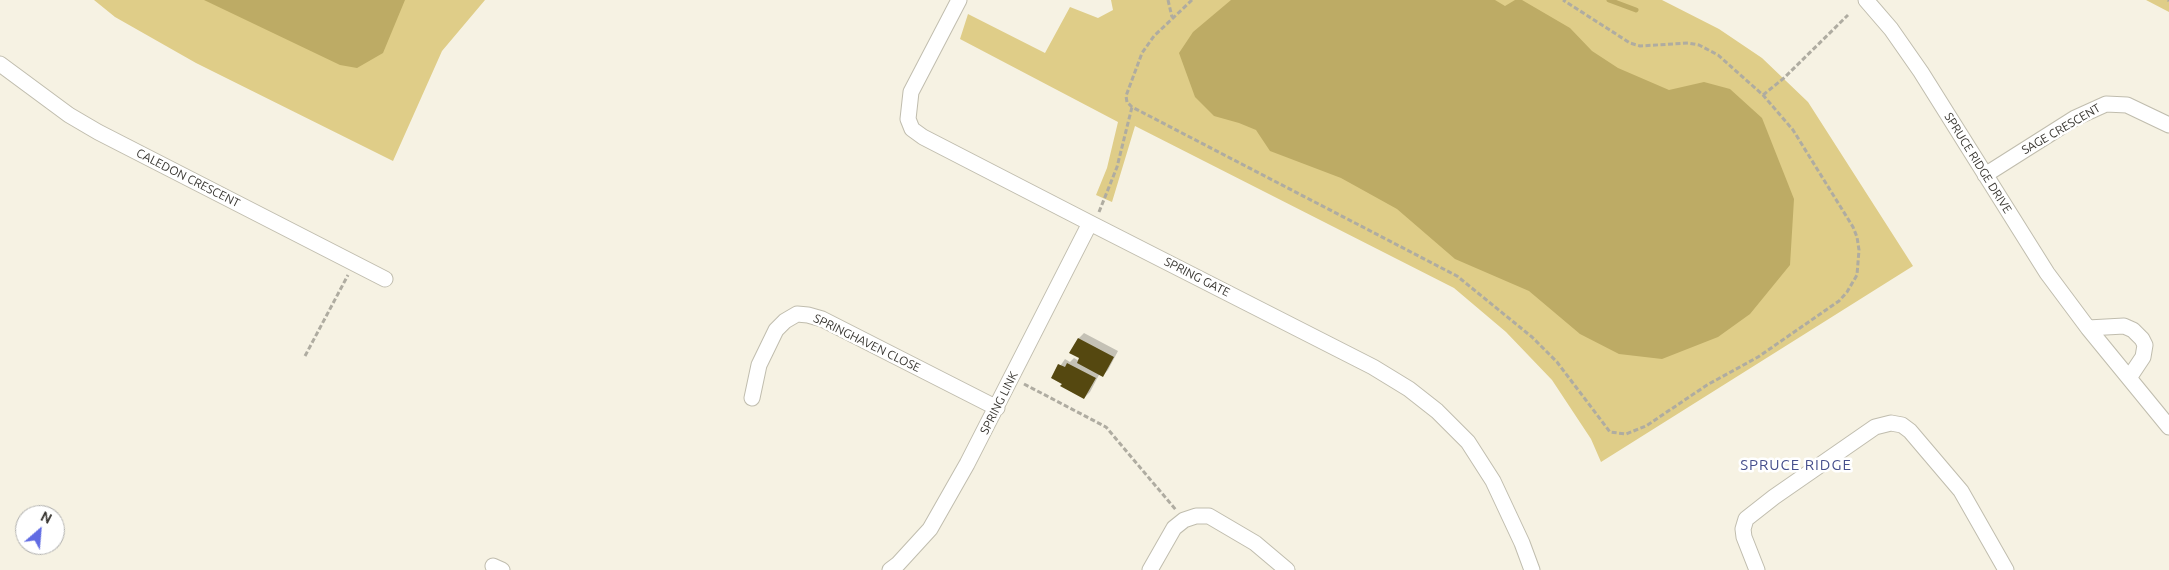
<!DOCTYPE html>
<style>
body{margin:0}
#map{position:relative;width:2169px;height:570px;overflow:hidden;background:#f6f2e3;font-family:Ubuntu,sans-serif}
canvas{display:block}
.north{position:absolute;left:15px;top:505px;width:50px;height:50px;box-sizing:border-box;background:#fff;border:1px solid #afafad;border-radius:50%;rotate:27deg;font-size:14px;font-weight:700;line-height:20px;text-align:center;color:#383631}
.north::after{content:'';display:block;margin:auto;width:18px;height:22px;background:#606be3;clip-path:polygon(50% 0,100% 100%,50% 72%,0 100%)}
</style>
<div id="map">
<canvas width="2169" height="570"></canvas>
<div class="north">N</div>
</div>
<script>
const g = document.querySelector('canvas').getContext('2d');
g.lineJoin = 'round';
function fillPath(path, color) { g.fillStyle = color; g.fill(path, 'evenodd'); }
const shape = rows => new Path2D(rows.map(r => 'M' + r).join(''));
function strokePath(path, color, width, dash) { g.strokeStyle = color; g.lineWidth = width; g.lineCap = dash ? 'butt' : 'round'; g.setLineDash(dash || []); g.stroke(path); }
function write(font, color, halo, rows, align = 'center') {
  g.font = font + ' Ubuntu,sans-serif'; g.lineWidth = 5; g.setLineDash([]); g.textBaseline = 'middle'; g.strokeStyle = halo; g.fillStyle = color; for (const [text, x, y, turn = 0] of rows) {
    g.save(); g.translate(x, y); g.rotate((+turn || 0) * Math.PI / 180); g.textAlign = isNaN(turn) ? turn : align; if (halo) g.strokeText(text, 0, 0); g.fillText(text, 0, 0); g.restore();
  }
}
fillPath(shape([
 [94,0,485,0,442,51,393,161,196,63,115,17],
 [1111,0,1662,0,1719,29,1762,58,1808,102,1913,266,1601,462,1591,439,1552,380,1506,332,1454,288,1135,126,1112,202,1096,195,1107,168,1118,122,960,39,968,14,1045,53,1070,7,1098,18,1113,10],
 [2146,0,2169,0,2169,12]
]), '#dfcd88');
fillPath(shape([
 [204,0,405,0,383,53,357,68,340,65],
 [1231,0,1495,0,1505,6,1515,0,1522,0,1570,28,1592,51,1618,68,1669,90,1704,82,1730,89,1762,118,1794,199,1790,265,1750,314,1718,337,1662,359,1619,354,1580,334,1529,291,1455,259,1397,209,1341,178,1270,151,1256,130,1239,123,1214,116,1195,97,1179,53,1193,32]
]), '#bdab65');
fillPath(shape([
 [1084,333,1118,351,1108,370,1103,375,1100,373,1090,392,1084,398,1052,378,1065,359,1070,362,1074,358,1079,361,1079,338]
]), '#0003');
strokePath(shape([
 [1609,0,1636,10]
]), '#bdab65', 5);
fillPath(shape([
 [1078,338,1114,357,1103,377,1077,363,1079,358,1069,353],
 [1067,363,1096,378,1084,399,1060,386,1062,384,1051,378,1058,364,1065,367]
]), '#554810');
const minor = shape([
 [959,0,911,92,908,119,912,129,923,137,1090,223,1373,367,1409,389,1437,411,1468,442,1493,481,1522,543,1532,570],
 [1866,0,1891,29,1921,72,2047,273,2088,328,2169,427],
 [0,64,69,115,98,132,385,279],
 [1985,175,2075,118,2106,104,2127,105,2169,125],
 [2088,328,2124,326,2133,330,2142,339,2145,345,2143,357,2129,378],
 [752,398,759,365,776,330,785,321,797,314,808,315,822,319,997,408],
 [493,566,502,570],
 [890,570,898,564,930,529,967,464,1090,223],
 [1150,570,1174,528,1184,520,1196,516,1209,516,1255,543,1287,570],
 [1757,570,1744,537,1743,529,1746,519,1774,497,1875,427,1891,423,1902,425,1910,431,1961,491,2006,570]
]);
strokePath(minor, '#c0bdae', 17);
strokePath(shape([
 [1168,0,1172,17],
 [1192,0,1154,36,1142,53,1126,96,1127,102,1132,107,1457,276,1532,337,1557,362,1610,432,1626,434,1646,426,1707,385,1758,357,1839,301,1847,292,1857,275,1859,250,1857,237,1853,227,1793,130,1763,95,1718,55,1699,45,1688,43,1640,46,1630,43,1563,0],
 [2168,0,2169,1],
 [1763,95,1784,78,1848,15],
 [1099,212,1117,167,1132,107],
 [305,356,348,275],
 [1024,384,1106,427,1176,510]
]), '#afaca1', 3, [5, 2.5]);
strokePath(minor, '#fff', 15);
write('12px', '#383631', '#fff', [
 ["SAGE CRESCENT",2061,129,-30],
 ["SPRUCE RIDGE DRIVE",1978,163,58],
 ["CALEDON CRESCENT",188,178,27],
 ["SPRING GATE",1197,277,27],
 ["SPRINGHAVEN CLOSE",867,343,26],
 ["SPRING LINK",999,403,-63]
]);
g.letterSpacing = '1px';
write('15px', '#464f8c', '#fff', [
 ["SPRUCE RIDGE",1796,465]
]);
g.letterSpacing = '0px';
</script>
